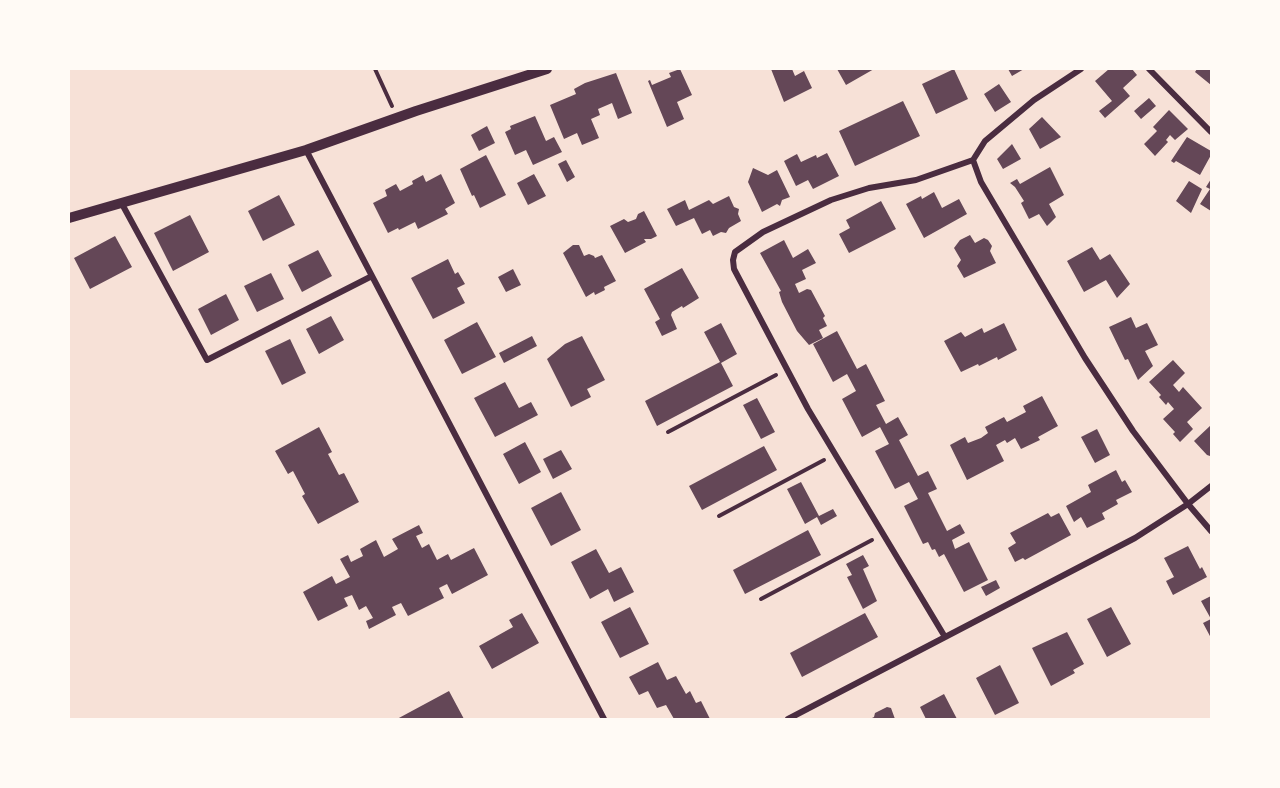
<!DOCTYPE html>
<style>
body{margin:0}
#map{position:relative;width:1280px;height:788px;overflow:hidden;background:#f7e1d7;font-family:"IBM Plex Sans",sans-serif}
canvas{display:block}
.frame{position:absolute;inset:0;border:70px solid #fffaf5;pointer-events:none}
</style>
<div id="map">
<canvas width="1280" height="788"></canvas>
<div class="frame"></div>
</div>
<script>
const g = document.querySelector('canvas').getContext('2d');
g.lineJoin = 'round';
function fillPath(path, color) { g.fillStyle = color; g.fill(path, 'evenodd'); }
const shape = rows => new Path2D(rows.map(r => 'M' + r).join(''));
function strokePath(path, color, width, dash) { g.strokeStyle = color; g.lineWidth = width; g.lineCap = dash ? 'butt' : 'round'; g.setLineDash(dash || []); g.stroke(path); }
fillPath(shape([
 [680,69,692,95,677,102,684,119,667,127,648,81,650,80,652,85,671,77,669,73],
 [771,69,792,69,795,76,804,71,812,88,784,102],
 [837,69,874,69,846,85],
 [954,69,968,99,936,114,922,84],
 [1008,69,1024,69,1012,76],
 [1109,69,1132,69,1137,75,1123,88,1130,96,1105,118,1099,111,1112,101,1095,81],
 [1197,69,1211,69,1211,85,1195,72],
 [616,73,632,113,618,119,612,103,598,109,600,115,591,119,599,138,582,145,577,133,564,139,550,105,576,94,574,89,585,83],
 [999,84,1011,102,995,112,984,94],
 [1149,98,1156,106,1141,119,1134,111],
 [903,101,920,136,855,166,839,131],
 [1169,110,1188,129,1175,140,1170,135,1166,140,1168,142,1155,156,1144,144,1157,131,1153,127],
 [535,116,546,141,554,137,562,152,533,165,526,150,515,155,505,132,511,129,510,126],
 [1042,117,1061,137,1040,149,1029,129],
 [487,126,495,143,479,151,471,135],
 [1187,137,1211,151,1211,155,1200,175,1176,161,1174,163,1171,161],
 [1012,144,1021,159,1003,169,997,159],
 [827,153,839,176,813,189,808,180,796,186,784,161,797,154,801,162,816,155,817,158],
 [486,155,506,195,480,208,474,195,472,196,460,169],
 [566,160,575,177,567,182,558,164],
 [1050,167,1064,195,1049,204,1056,217,1047,226,1039,214,1029,219,1021,203,1024,201,1015,187,1010,183,1017,179,1020,184],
 [753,168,768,175,777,170,790,197,782,200,780,206,777,204,762,212,748,182],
 [441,174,455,203,445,209,448,214,418,229,415,222,399,230,398,228,388,233,373,203,387,196,385,190,396,184,400,191,413,184,412,181,423,175,426,182],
 [534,174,546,196,528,205,517,183],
 [1211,179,1211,211,1200,204,1210,189,1206,187],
 [1189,181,1202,189,1191,213,1176,201],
 [934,192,942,208,959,199,967,214,924,238,906,204,921,196,922,199],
 [279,195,295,225,263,241,248,211],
 [729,196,734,207,739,209,738,214,741,221,729,228,726,233,721,232,713,236,710,230,702,234,694,218,676,226,667,209,685,200,689,210,709,200,713,204],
 [881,201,896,229,849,253,839,234,850,228,846,220],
 [644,211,657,236,651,239,644,239,646,242,625,253,610,226,624,219,628,222,636,219,638,214],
 [190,215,209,252,173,271,154,233],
 [970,235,975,243,984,238,988,240,992,246,990,251,996,263,964,278,957,266,961,260,954,248,960,240],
 [115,236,132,267,90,289,74,258],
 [784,240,793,258,808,249,816,263,802,270,806,279,795,284,799,293,807,289,811,290,825,316,823,318,827,326,819,330,823,338,809,345,797,331,782,302,779,292,781,291,760,253],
 [573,245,579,245,584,256,589,254,594,256,595,258,602,255,616,281,604,287,605,290,595,295,594,292,586,297,563,253],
 [1092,247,1100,260,1110,254,1130,284,1117,298,1106,280,1084,292,1067,261],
 [318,250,332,276,302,292,288,265],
 [448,259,455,274,458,272,465,284,457,288,465,303,433,319,411,278],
 [682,268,699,298,683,308,682,306,672,312,671,315,677,329,662,336,655,322,660,319,644,289],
 [513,269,521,285,506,292,498,277],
 [271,273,284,299,257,312,244,286],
 [226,294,239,320,211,335,198,309],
 [331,316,344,340,319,354,306,329],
 [1131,317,1136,328,1147,323,1158,345,1145,351,1153,366,1138,380,1128,359,1125,360,1109,327],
 [477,322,496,357,462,374,444,340],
 [721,323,737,354,721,363,733,386,657,426,645,401,720,362,704,332],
 [1004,323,1017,350,998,360,997,357,979,366,978,364,961,372,944,341,961,332,965,337,982,328,984,333],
 [837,331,857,369,866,364,885,401,876,405,886,424,898,417,908,435,899,440,918,476,928,471,937,489,928,493,947,531,960,524,965,533,952,540,955,549,969,542,988,580,964,592,944,554,939,557,935,549,932,550,928,542,923,544,904,506,918,499,909,482,895,489,875,451,889,444,880,427,862,437,842,399,856,391,847,374,833,382,813,344],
 [532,336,537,346,504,363,499,353],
 [582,336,605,380,587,389,591,397,571,407,547,359,565,344],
 [290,339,306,373,282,385,265,351],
 [1173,360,1185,373,1173,385,1179,392,1183,387,1202,408,1187,422,1193,429,1180,442,1173,434,1175,432,1163,419,1174,409,1168,402,1166,405,1159,397,1161,395,1149,382],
 [505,382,519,408,531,402,538,415,495,437,474,398],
 [1042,396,1058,426,1038,437,1040,440,1021,449,1015,438,1007,443,1005,440,996,445,1004,461,967,480,950,445,965,437,968,443,981,438,988,433,985,427,1004,417,1007,422,1026,412,1023,406],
 [757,398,775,432,761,439,743,405],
 [1211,425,1211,455,1210,456,1207,455,1194,441],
 [319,427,332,452,328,454,339,475,344,473,359,502,318,524,302,496,305,494,293,471,288,474,275,451],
 [1097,429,1110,455,1095,463,1081,437],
 [525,442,541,472,519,484,503,454],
 [764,446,777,470,702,510,689,486],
 [561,450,572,469,553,479,543,459],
 [1116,470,1122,482,1125,480,1132,492,1116,500,1118,504,1102,513,1105,519,1087,528,1081,517,1074,522,1066,506,1091,492,1088,485],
 [801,482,819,516,833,509,837,516,821,525,817,517,805,524,787,489],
 [561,492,581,530,551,546,531,508],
 [1048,513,1051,517,1059,513,1071,535,1025,560,1023,558,1015,562,1008,548,1016,543,1010,533],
 [419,525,423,533,416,536,422,548,429,544,437,560,448,554,451,560,474,548,488,575,452,594,447,584,439,588,444,598,408,616,401,603,392,607,396,615,369,629,366,621,373,618,366,606,359,610,352,595,344,598,348,606,318,621,303,592,332,576,336,584,350,577,340,559,348,555,351,562,363,556,360,549,376,540,384,557,398,549,392,539],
 [808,530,821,555,745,594,733,570],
 [1188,546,1200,569,1202,567,1207,577,1173,595,1166,581,1174,577,1164,558],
 [596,549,609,573,621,567,634,592,614,602,608,589,590,599,571,562],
 [863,555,869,566,863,569,877,601,863,609,847,577,852,575,846,564],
 [996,580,1000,588,986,596,981,587],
 [1211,596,1211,638,1203,623,1211,619,1201,601],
 [630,607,649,644,620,658,601,622],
 [1111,607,1131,644,1107,657,1087,619],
 [522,613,539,643,492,669,479,646,513,627,509,620],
 [865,613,878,637,802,677,790,653],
 [1067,632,1084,664,1073,670,1075,673,1051,686,1032,648],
 [658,662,667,680,676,676,686,694,690,691,696,703,701,701,710,719,674,719,666,705,657,708,648,691,639,695,629,677],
 [1000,665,1019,703,995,715,976,678],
 [449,691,464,719,397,719],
 [944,694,957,719,926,719,920,707],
 [887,707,891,708,895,719,870,719,874,717,875,713]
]), '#644757');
strokePath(shape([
 [375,69,392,106],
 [668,432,776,375],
 [719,516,824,460],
 [761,599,872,540]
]), '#4a2c40', 4);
strokePath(shape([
 [1081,69,1034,100,985,141,973,160,981,182,1085,358,1133,431,1188,504,1211,531],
 [1149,69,1211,132],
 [306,150,604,719],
 [122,204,207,360,372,276],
 [945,637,808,409,734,269,733,260,735,252,763,232,831,200,869,188,916,180,973,160],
 [788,719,1135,538,1188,504,1211,486]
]), '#4a2c40', 6);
strokePath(shape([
 [69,218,306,150,416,111,547,69]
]), '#4a2c40', 10);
</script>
